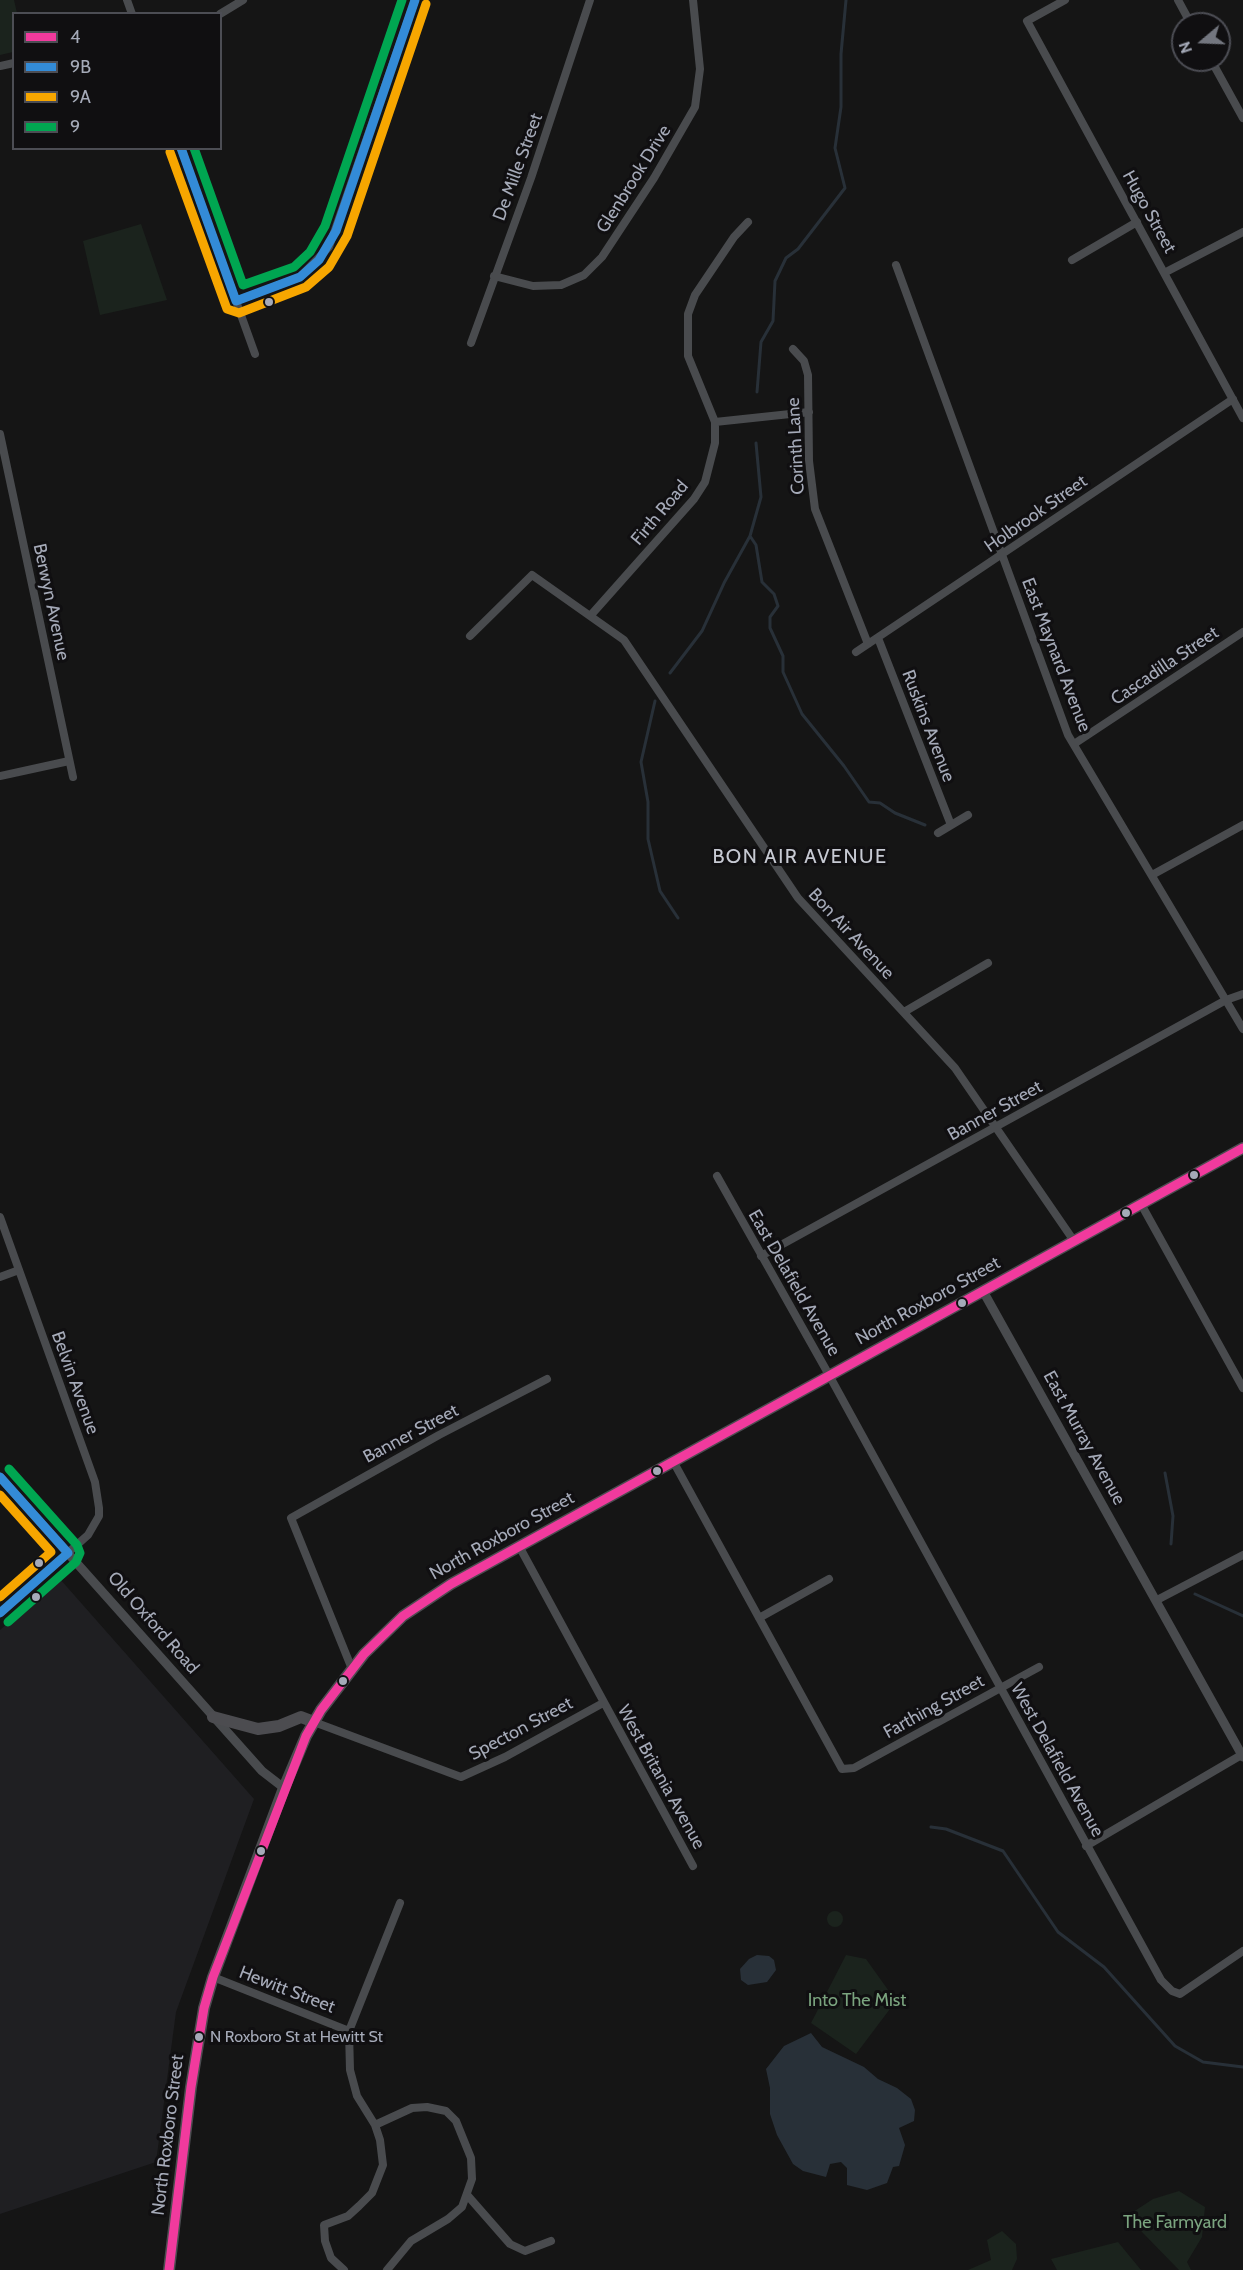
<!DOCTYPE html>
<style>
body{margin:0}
#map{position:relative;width:1243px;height:2270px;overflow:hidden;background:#151515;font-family:Cabin,sans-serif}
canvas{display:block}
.legend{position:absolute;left:12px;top:12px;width:210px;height:138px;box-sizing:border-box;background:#100f11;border:2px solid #4c4d54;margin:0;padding:8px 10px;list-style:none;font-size:18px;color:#a5aab8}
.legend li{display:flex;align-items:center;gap:12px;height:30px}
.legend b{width:30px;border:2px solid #4c4d54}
.north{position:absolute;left:1171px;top:12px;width:60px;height:60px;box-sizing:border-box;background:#100f11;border:2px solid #4c4d54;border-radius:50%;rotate:251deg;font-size:16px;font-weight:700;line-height:24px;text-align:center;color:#a5aab8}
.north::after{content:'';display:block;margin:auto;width:21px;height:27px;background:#73767f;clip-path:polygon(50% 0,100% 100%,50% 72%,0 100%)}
</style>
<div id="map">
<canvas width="1243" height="2270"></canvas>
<ul class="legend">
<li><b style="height:8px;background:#f13a9d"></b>4</li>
<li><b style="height:8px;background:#338bd7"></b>9B</li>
<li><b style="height:8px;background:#f7a600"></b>9A</li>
<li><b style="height:8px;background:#00a651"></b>9</li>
</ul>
<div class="north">N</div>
</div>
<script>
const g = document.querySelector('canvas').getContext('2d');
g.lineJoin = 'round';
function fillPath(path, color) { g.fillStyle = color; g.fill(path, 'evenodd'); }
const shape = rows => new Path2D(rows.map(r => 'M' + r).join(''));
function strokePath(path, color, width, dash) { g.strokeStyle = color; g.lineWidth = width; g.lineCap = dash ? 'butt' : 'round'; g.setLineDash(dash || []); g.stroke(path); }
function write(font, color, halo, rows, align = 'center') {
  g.font = font + ' Cabin,sans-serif'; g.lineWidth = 6; g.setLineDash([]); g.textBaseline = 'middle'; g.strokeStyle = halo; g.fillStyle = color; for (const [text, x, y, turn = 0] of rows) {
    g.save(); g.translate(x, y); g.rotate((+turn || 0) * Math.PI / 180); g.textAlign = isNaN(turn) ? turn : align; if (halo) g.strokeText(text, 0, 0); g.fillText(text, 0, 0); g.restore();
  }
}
fillPath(shape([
 [60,1579,254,1799,176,2012,156,2162,0,2214,0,1630]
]), '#1f1f22');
fillPath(shape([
 [0,0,14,0,17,13,14,14,13,52,0,55],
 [141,224,167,300,100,315,83,241],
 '827 1919a8 8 0 1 1 16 0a8 8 0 1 1-16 0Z',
 [846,1955,866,1959,896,2001,856,2054,811,2023],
 [1179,2191,1205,2207,1202,2237,1187,2262,1191,2270,1179,2270,1142,2232,1130,2214,1153,2199],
 [1002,2231,1016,2244,1017,2259,1012,2270,968,2270,991,2260,987,2240],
 [1118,2242,1141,2270,1057,2270,1051,2259]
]), '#1b231d');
fillPath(shape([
 [757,1955,769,1956,774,1960,776,1970,767,1982,748,1985,741,1980,740,1969,749,1959],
 [811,2033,822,2047,864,2067,878,2079,897,2088,911,2099,915,2110,914,2121,899,2128,905,2145,899,2166,893,2167,887,2183,867,2190,847,2185,847,2168,841,2162,830,2164,826,2177,803,2171,793,2164,777,2135,770,2114,770,2088,766,2069,784,2046]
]), '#283038');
strokePath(shape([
 [757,392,761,342,773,321,775,281,786,258,798,249,845,188,835,148,841,107,841,54,846,0],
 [750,536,756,545,762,582,774,594,778,606,770,617,770,628,783,656,783,672,802,714,844,766,869,802,880,803,895,813,925,825],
 [670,673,702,631,724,583,750,536,761,497,756,443],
 [655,701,641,762,648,802,648,839,660,891,678,918],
 [1165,1473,1173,1516,1171,1544],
 [1195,1594,1243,1616],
 [931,1827,946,1829,1003,1851,1058,1932,1104,1967,1175,2046,1203,2062,1243,2067]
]), '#283038', 3);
strokePath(shape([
 [127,0,132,14],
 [1065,0,1027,21,1243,418],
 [1178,0,1191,24],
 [220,14,243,0],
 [1211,60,1243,118],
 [0,66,14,63],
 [181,148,255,354],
 [1072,260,1137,222],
 [896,265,1068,735,1243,1029],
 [1164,273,1243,232],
 [494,276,533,286,561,285,584,275,602,257,654,178,695,107,700,69,693,0],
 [236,301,300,277,329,247,415,0],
 [471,343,531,178,590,0],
 [793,349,804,361,808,375,809,461,815,509,868,644],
 [715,422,809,412],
 [0,434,73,777],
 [591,615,694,499,705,482,715,443,715,422,688,356,688,314,695,295,734,237,748,222],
 [470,636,532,575,624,640,798,898,955,1068,1074,1241],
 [878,638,951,825],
 [856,652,1233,399],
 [1074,744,1243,632],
 [0,776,69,761],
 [938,833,968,815],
 [1152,875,1243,825],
 [904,1012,988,963],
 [717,1176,829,1375,1161,1980,1172,1991,1180,1994,1243,1951],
 [1141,1204,1243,1388],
 [0,1217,95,1482,99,1508,99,1516,88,1535,0,1613],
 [761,1256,1226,1000,1243,994],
 [0,1277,19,1270],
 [673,1461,842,1769,854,1768,1039,1667],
 [519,1546,693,1866],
 [1157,1600,1243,1555],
 [759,1618,829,1579],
 [352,1669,291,1518,439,1435,547,1379],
 [314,1722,461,1777,505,1757,603,1703],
 [1086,1846,1243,1754],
 [213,1977,349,2031],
 [375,2125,412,2108,427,2107,446,2111,456,2121,471,2158,472,2179,462,2207,448,2219,411,2241,387,2270],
 [468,2196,510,2244,525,2251,551,2241],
 [344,2270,331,2258,325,2241,324,2225,348,2216,359,2206,372,2193,383,2165,380,2140,375,2125,357,2096,350,2070,349,2031,400,1903]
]), '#494b4e', 8);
strokePath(shape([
 [983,1291,1243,1757],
 [0,1477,262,1771,284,1788]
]), '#494b4e', 9);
strokePath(shape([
 [213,1717,258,1729,279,1726,301,1717,314,1722],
 [169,2270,191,2087,204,2008,213,1977,284,1788,306,1736,321,1710,364,1654,403,1616,451,1584,1243,1148]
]), '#4c4c50', 12);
strokePath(shape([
 [169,2270,191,2087,204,2008,213,1977,306,1736,321,1710,364,1654,403,1616,451,1584,1243,1148]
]), '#f13a9d', 9);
strokePath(shape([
 [181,148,236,301,300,277,319,260,336,231,415,0],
 [0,1477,68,1553,0,1613]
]), '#338bd7', 9);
strokePath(shape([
 [170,152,227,309,239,313,306,287,329,267,347,236,426,4],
 [0,1495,51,1552,0,1597]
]), '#f7a600', 9);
strokePath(shape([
 [194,148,243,285,294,267,310,252,325,226,402,0],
 [8,1622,76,1562,80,1553,77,1545,9,1469]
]), '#00a651', 9);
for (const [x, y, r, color] of [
 [269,302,5,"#a5aab8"],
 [1194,1175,5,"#a5aab8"],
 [1126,1213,5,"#a5aab8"],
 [962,1303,5,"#a5aab8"],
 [657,1471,5,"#a5aab8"],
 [39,1563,5,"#a5aab8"],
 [36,1597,5,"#a5aab8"],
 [343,1681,5,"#a5aab8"],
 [261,1851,5,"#a5aab8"],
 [199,2037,5,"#a5aab8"]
]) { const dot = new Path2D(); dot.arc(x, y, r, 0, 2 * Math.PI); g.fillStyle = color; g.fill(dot); strokePath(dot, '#100f11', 2); }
write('16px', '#a5aab8', '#100f11', [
 ["N Roxboro St at Hewitt St",210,2037]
], 'left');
write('18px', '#a5aab8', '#100f11', [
 ["De Mille Street",518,167,-70],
 ["Glenbrook Drive",634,179,-58],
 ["Hugo Street",1149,212,61],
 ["Corinth Lane",796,446,-93],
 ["Firth Road",660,513,-50],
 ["Holbrook Street",1036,514,-35],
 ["Berwyn Avenue",51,602,78],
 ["East Maynard Avenue",1056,655,69],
 ["Cascadilla Street",1165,666,-34],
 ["Ruskins Avenue",928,726,69],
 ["Bon Air Avenue",851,934,47],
 ["Banner Street",995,1111,-29],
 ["East Delafield Avenue",794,1283,60],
 ["North Roxboro Street",928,1301,-29],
 ["Belvin Avenue",75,1383,70],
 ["Banner Street",411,1434,-28],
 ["East Murray Avenue",1084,1438,61],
 ["North Roxboro Street",502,1536,-29],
 ["Old Oxford Road",153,1623,49],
 ["Farthing Street",934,1707,-29],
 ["Specton Street",521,1729,-28],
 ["West Delafield Avenue",1057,1760,61],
 ["West Britania Avenue",661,1777,61],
 ["Hewitt Street",287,1990,21],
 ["North Roxboro Street",168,2135,-83]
]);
write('18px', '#7ba47f', '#100f11', [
 ["Into The Mist",857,2001],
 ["The Farmyard",1175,2223]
]);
g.letterSpacing = '1.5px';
write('20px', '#c7cad3', '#100f11', [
 ["BON AIR AVENUE",800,857]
]);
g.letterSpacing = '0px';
</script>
